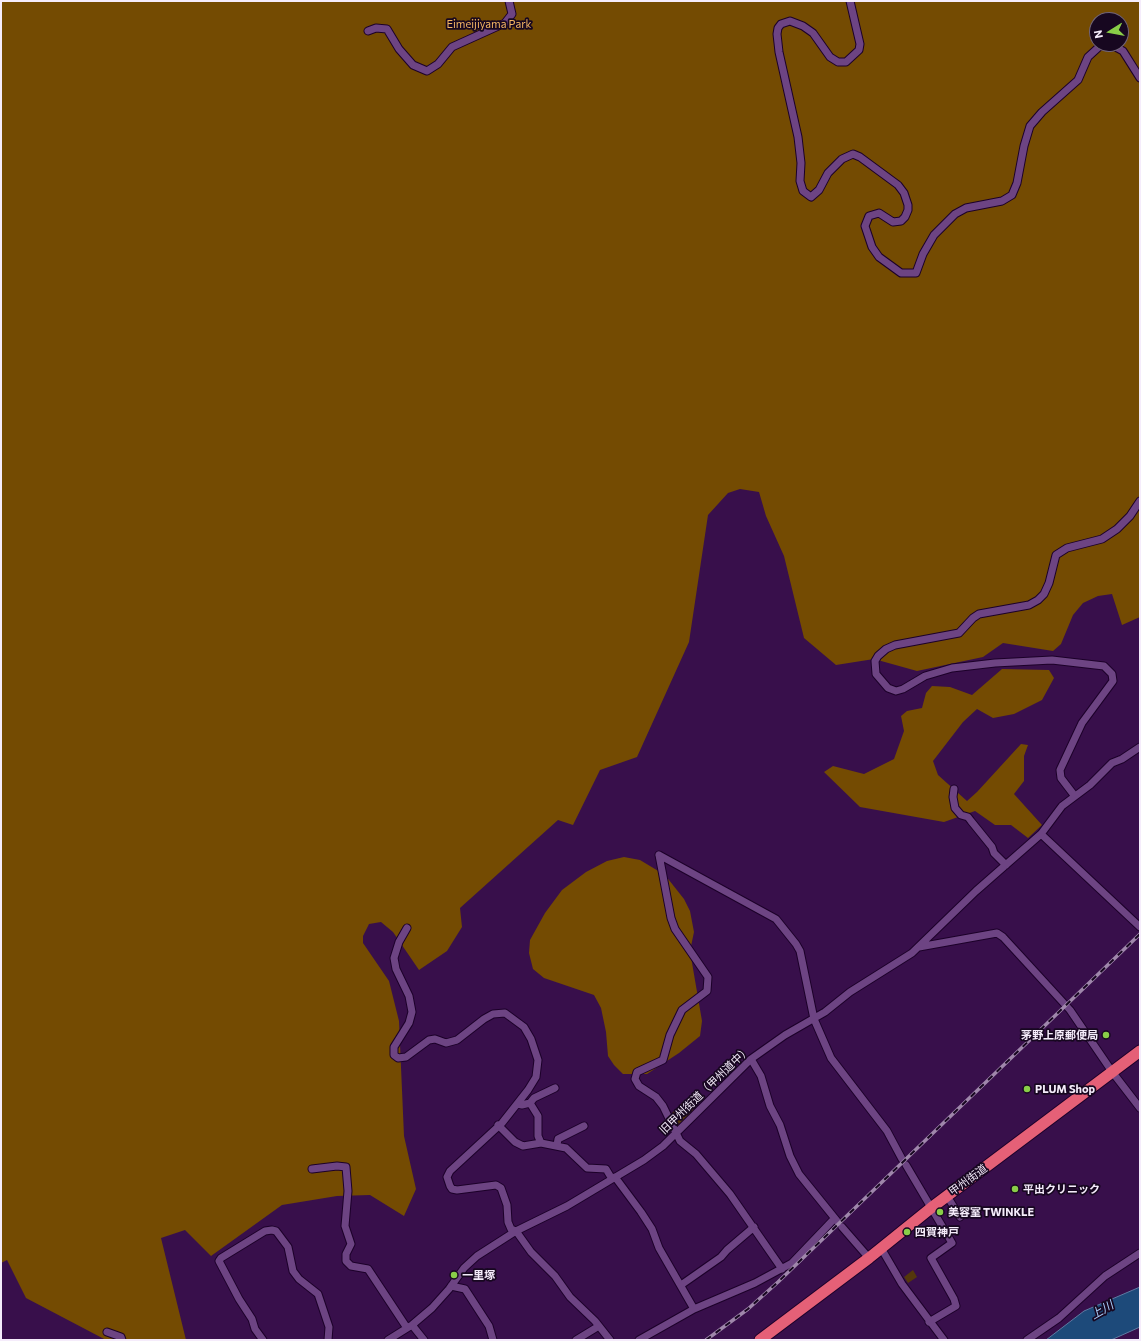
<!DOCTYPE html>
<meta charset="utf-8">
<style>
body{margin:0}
#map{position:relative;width:1141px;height:1341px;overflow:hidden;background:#380f4b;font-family:Commissioner,sans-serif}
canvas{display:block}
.frame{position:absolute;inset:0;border:2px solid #f5ecfb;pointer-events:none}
.north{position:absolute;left:1089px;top:12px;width:40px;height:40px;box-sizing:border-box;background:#170720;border:1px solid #706378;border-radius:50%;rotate:259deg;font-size:11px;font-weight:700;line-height:16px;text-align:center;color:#f5ecfb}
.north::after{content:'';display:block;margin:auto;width:14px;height:18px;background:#89ce48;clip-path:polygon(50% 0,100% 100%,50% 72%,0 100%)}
</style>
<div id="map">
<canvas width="1141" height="1341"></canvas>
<div class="frame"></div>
<div class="north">N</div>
</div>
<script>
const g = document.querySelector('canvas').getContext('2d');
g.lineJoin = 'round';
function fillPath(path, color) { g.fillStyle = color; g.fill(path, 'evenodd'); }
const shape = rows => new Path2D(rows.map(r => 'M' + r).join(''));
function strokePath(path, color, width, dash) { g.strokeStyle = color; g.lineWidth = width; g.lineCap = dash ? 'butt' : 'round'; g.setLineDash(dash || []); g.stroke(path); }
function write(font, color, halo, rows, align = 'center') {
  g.font = font + ' Commissioner,"Noto Sans JP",sans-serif'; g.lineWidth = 3.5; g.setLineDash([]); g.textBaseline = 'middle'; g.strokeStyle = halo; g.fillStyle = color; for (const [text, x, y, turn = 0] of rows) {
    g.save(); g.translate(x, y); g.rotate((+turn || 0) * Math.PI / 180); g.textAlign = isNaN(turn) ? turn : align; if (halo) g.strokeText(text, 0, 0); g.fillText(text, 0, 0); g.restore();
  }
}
fillPath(shape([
 [685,1100,695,1112,677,1129,669,1116],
 [913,1270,917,1277,908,1283,904,1277]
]), '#54370c');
fillPath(shape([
 [1,1,1140,1,1140,617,1122,625,1112,594,1098,596,1083,603,1073,615,1061,644,1053,651,1003,643,983,657,917,671,874,659,836,665,804,638,784,556,766,516,759,492,740,489,728,493,708,515,689,642,637,757,600,770,573,825,558,820,460,908,462,927,447,951,419,970,393,932,381,922,369,924,363,936,363,943,389,981,399,1021,404,1136,416,1189,404,1216,370,1195,337,1196,282,1205,211,1256,185,1230,161,1238,186,1340,106,1340,26,1298,7,1260,1,1263],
 [1097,20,1121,20,1121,44,1097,44],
 [1002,669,1049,670,1054,678,1042,700,1014,714,993,718,977,709,963,722,933,761,938,775,967,801,977,792,1021,744,1028,745,1024,756,1024,781,1014,794,1042,825,1028,838,1011,825,995,825,975,811,944,822,860,807,824,772,833,766,864,774,894,759,904,731,901,716,907,711,922,708,926,693,932,686,950,687,972,695],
 [624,857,640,860,665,875,684,899,690,911,694,932,690,951,702,1021,700,1036,679,1053,647,1074,623,1074,614,1065,608,1056,606,1032,601,1008,594,995,544,978,533,969,529,953,530,940,545,913,562,890,586,872,607,861]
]), '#744b02');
const water = shape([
 [1140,1287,1140,1327,1111,1340,1046,1340,1084,1311,1140,1287]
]);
fillPath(water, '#1d4a7a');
strokePath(water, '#5e7ba1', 1);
const minor = shape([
 [850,1,860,44,859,50,846,62,838,62,830,57,813,33,803,26,790,21,781,24,778,28,777,34,779,52,798,137,801,163,800,181,803,191,811,197,819,190,828,173,842,159,853,154,860,157,898,185,904,193,908,205,908,210,905,217,901,221,893,222,879,213,869,216,865,226,872,247,879,257,901,273,916,273,923,254,934,235,955,214,966,208,1002,201,1012,195,1017,183,1024,146,1030,126,1042,112,1078,80,1088,57,1100,46,1110,44,1123,51,1140,78],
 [368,31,376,28,387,29,399,49,413,65,427,71,438,64,452,47,505,23,512,14,509,1],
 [954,789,953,797,955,808,961,815,968,817,971,821,992,847,994,853,1006,865],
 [1074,795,1061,778,1060,770,1082,723,1113,681,1112,674,1104,666,1052,660,995,663,952,668,925,676,903,689,896,691,888,688,876,674,875,661,878,656,886,649,895,645,959,633,973,618,979,614,1029,605,1038,600,1044,594,1049,583,1056,555,1067,548,1102,539,1117,529,1130,516,1140,501],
 [1041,834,1140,927],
 [659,855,671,918,675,929,708,977,707,991,682,1010,670,1035,663,1060,637,1072,635,1079,639,1086,656,1097,663,1106,680,1141,696,1154,730,1194,782,1269],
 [659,855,776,919,796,944,800,951,814,1019,831,1058,887,1131,902,1159],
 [407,928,399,942,394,958,396,969,409,996,412,1012,409,1023,394,1047,394,1055,398,1058,406,1057,429,1040,435,1039,446,1043,457,1040,484,1019,493,1014,505,1013,524,1027,531,1039,538,1060,536,1077,528,1090,502,1123,450,1171,447,1177,450,1186,452,1189,457,1190,496,1185,501,1188,507,1205,508,1222,511,1229,516,1231,531,1252,555,1276,570,1297,595,1321,610,1340],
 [919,947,997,933,1003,937,1070,1010,1113,1073,1140,1108],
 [751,1059,761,1076,770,1106,780,1125,790,1156,799,1174,837,1221],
 [530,1103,534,1098,555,1088],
 [518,1104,522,1105,530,1103,538,1116,538,1136,541,1143],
 [498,1125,515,1142,523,1146,541,1143,566,1148,587,1168,606,1169,612,1179],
 [557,1145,558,1139,584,1126],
 [906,1165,952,1243,931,1258,954,1299,956,1306,929,1322],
 [312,1169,337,1166,346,1167,348,1191,345,1226,351,1244,346,1254,346,1261,351,1266,368,1269,407,1328],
 [615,1177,641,1212,652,1229,659,1248,694,1309],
 [947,1196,960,1217],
 [842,1227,869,1258],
 [881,1248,902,1284,944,1340],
 [681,1285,721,1257,727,1250,754,1227],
 [451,1286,465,1289,489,1326,493,1340],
 [412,1325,424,1340],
 [107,1332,121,1337,122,1340],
 [263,1340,255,1329,252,1319,239,1299,219,1261,221,1258,265,1231,272,1230,276,1231,288,1247,293,1271,299,1279,318,1294,329,1327,328,1340],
 [388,1340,412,1325,432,1308,449,1289,464,1268,477,1256,516,1231,567,1206,644,1160,663,1146,751,1059,785,1035,825,1012,850,992,912,953,976,891,1041,834,1062,806,1090,785,1112,763,1122,759,1140,747],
 [576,1340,599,1326],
 [639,1340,694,1309,755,1283,792,1263,834,1219],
 [1027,1340,1059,1318,1105,1276,1140,1253]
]);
const highway = shape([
 [760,1340,869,1258,931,1208,1140,1051]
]);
strokePath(minor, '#1c0029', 9);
strokePath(highway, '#1c0029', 13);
strokePath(minor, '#6d4483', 7);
strokePath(highway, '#e56077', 11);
const rail = shape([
 [706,1340,748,1309,778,1282,1140,934]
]);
strokePath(rail, '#9f87ab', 3.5);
strokePath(rail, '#170720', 2, [6]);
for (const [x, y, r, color] of [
 [1106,1035,4,"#89ce48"],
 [1027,1089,4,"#89ce48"],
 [1015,1189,4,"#89ce48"],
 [940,1212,4,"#89ce48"],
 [907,1232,4,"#89ce48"],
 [454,1275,4,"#89ce48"]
]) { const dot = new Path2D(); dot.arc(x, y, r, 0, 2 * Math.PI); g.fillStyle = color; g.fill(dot); strokePath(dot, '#170720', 1.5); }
write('11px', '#f6b763', '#170720', [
 ["Eimeijiyama Park",489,24]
]);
write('bold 11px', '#f5ecfb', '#170720', [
 ["茅野上原郵便局",1098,1035,"right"],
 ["PLUM Shop",1035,1089],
 ["平出クリニック",1023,1189],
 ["美容室 TWINKLE",948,1212],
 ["四賀神戸",915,1232],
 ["一里塚",462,1275]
], 'left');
write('11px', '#f5ecfb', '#170720', [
 ["旧甲州街道（甲州道中）",705,1090,-44],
 ["甲州街道",968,1180,-36]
]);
write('italic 12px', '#a9cffc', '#170720', [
 ["上川",1102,1310,-30]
]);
</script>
